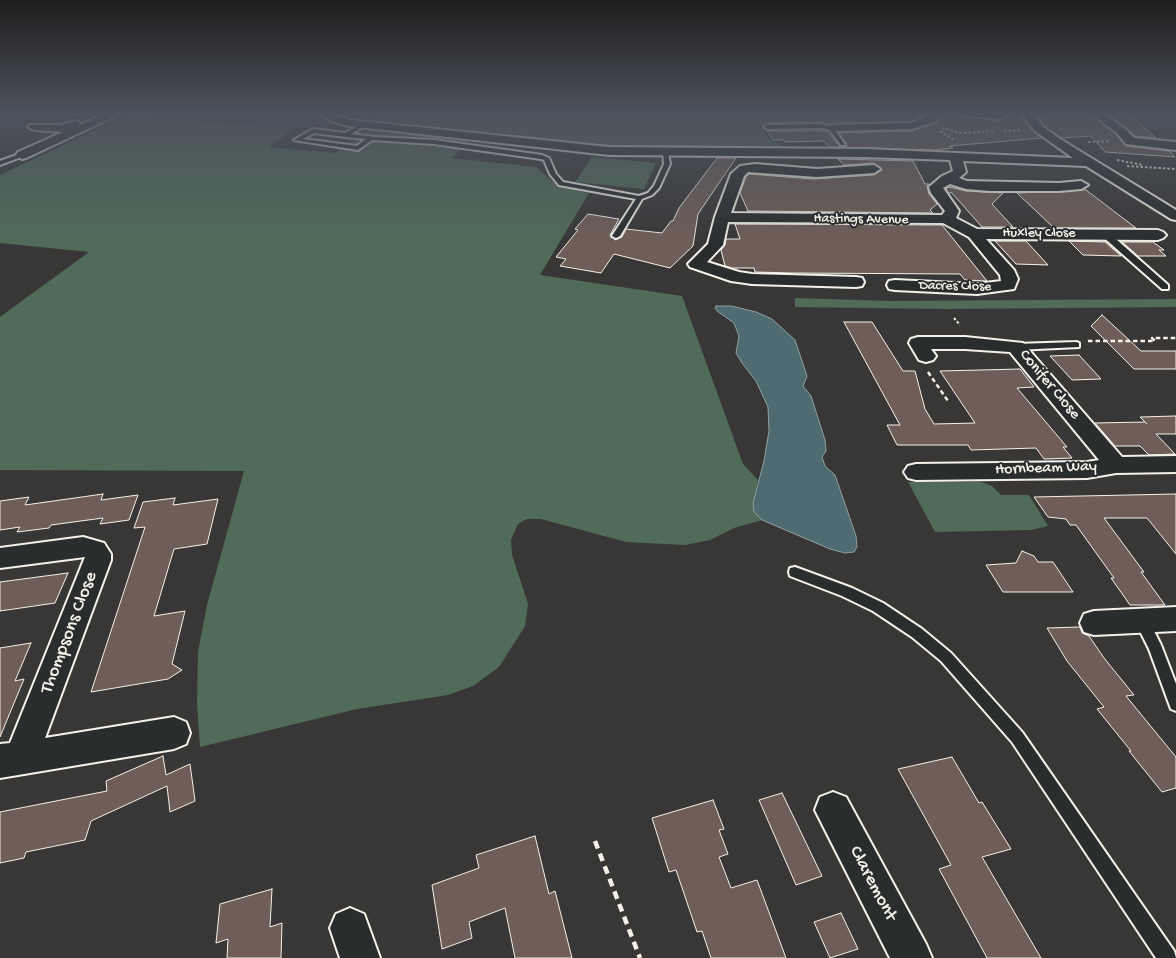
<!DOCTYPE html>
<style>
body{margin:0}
canvas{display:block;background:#383736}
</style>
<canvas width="1176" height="958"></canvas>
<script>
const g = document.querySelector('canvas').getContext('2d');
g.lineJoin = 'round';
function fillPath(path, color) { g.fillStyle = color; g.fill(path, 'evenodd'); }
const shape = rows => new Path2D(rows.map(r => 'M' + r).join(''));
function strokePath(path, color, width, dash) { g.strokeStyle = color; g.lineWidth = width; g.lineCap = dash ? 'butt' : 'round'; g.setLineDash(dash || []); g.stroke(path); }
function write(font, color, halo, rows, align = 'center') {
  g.font = font + ' "Gochi Hand",sans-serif'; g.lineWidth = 4; g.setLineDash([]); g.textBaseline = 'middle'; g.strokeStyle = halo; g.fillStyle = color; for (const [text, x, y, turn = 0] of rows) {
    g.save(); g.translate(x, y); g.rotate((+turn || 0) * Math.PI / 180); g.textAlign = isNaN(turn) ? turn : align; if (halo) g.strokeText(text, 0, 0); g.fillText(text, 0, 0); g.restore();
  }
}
fillPath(shape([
 [340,112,748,112,769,139,782,146,794,149,638,150,541,140,349,116],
 [127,115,293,129,269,147,335,153,371,129,470,138,452,158,536,167,558,186,589,193,540,275,682,296,743,464,758,480,753,503,754,512,762,520,734,528,710,540,685,545,626,542,541,519,527,519,518,524,511,540,512,555,528,604,525,626,499,667,473,686,448,695,357,709,200,747,197,705,198,652,207,605,244,471,0,470,0,317,89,252,0,243,0,175],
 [592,157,656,163,644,189,575,182],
 [795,298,890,301,1176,299,1176,307,947,309,795,307],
 [908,482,981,482,992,486,1001,495,1029,495,1048,526,1031,530,935,532]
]), '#516b59');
const water = shape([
 [716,306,731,306,756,312,772,319,795,340,807,376,803,386,811,396,825,440,826,451,822,457,825,466,835,475,856,536,857,547,854,552,845,553,830,549,762,520,754,512,753,503,764,461,769,431,768,407,756,381,742,363,736,353,739,336,734,323,717,311,715,308,716,306]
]);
fillPath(water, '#4e6b71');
strokePath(water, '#90a1a1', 1);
const building = shape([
 [800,112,924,112,925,116,911,121,829,124,820,122,767,123,763,126,754,113,800,112],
 [1004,112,1022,112,1024,120,1034,132,1042,138,949,146,953,148,934,150,829,147,824,141,785,142,784,140,773,140,767,131,826,131,840,146,845,147,847,144,839,133,912,131,937,123,940,114,1002,121,1007,117,1004,112],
 [1036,112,1087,112,1116,134,1126,146,1169,151,1175,157,1105,152,1091,136,1061,138,1044,126,1036,112],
 [1104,112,1127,112,1156,138,1135,136,1104,112],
 [717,158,736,158,698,214,693,246,670,268,614,254,601,273,560,266,566,259,556,257,578,230,575,229,588,214,619,219,610,235,615,240,622,237,626,229,662,233,671,221,673,221,679,208,717,158],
 [838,159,913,161,925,184,929,184,927,186,929,194,937,204,930,210,933,213,748,211,740,193,746,177,749,174,813,179,874,175,882,170,874,163,844,165,838,159],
 [949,187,966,191,1003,193,992,204,1013,227,982,227,951,192,949,194,946,189,949,187],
 [1086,190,1136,228,1054,228,1017,193,1086,190],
 [735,224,942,225,987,281,965,280,960,274,792,273,755,272,754,268,732,268,725,266,721,250,725,245,726,239,740,239,735,224],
 [995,241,1026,241,1048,265,1016,264,995,241],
 [1069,241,1105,242,1121,256,1083,255,1069,241],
 [1122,242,1153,242,1164,250,1159,250,1166,256,1138,256,1122,242],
 [1102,315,1141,351,1176,351,1176,369,1134,369,1091,326,1102,315],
 [844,322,872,322,903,371,915,371,925,409,934,424,975,423,940,371,1020,369,1034,387,1017,388,1067,447,1063,447,1072,458,1044,459,1036,448,971,450,968,445,897,445,887,425,900,425,844,322],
 [1079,355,1101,379,1072,380,1050,356,1079,355],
 [1176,416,1176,434,1156,434,1175,454,1149,455,1140,446,1115,446,1095,423,1145,422,1147,424,1140,417,1176,416],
 [103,494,101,500,138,495,129,520,100,524,103,518,51,525,49,528,17,532,20,527,0,530,0,501,29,497,25,505,103,494],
 [1176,494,1176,554,1147,518,1104,518,1144,572,1141,572,1165,605,1130,605,1111,578,1114,578,1076,525,1070,525,1066,519,1048,517,1034,497,1176,494],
 [175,498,173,505,218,499,207,544,174,549,154,616,185,611,172,664,182,670,168,679,91,692,145,527,134,528,143,502,175,498],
 [1022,551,1034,556,1038,562,1053,562,1073,592,1003,592,986,565,1016,563,1022,551],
 [68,573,55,603,0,611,0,582,68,573],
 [1080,627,1082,633,1089,636,1104,658,1134,695,1126,696,1176,757,1176,788,1162,792,1129,751,1131,751,1097,709,1104,707,1067,661,1047,628,1080,627],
 [31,643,15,681,24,679,0,737,0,648,31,643],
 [163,756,166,775,190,764,195,801,170,812,167,786,91,821,85,840,26,852,24,858,0,863,0,812,107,791,106,781,163,756],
 [952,757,979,803,982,802,1011,849,982,857,1041,958,987,958,939,869,951,865,898,769,952,757],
 [782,793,822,876,796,885,759,800,782,793],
 [713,800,724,829,719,830,728,854,719,857,731,888,757,880,786,958,711,958,702,931,697,932,676,870,669,872,652,818,713,800],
 [535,836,549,894,555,891,572,958,515,958,505,908,469,922,472,938,442,949,432,885,479,868,476,855,535,836],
 [272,889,270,927,282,923,281,958,227,958,228,939,216,943,220,904,272,889],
 [841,913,858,949,830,958,814,922,841,913]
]);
fillPath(building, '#6f5e57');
strokePath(building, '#f4f1e8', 1);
const lane = shape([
 [935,112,998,115,996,112,1002,112,1005,117,1002,119,935,112],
 [363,123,365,126,351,134,375,137,434,140,542,155,549,158,556,174,563,182,639,196,648,193,654,186,664,164,663,151,668,152,670,164,659,188,652,195,642,199,620,236,616,238,612,236,636,199,559,185,550,174,544,160,541,159,434,144,372,140,358,150,294,140,313,129,345,133,363,123],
 [314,133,346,137,366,139,357,146,303,139,314,133],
 [820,124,833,127,845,145,841,145,829,129,820,128,767,129,764,127,767,125,820,124],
 [22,153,25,155,24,156,0,165,0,161,22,153],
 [1102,232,1108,232,1168,285,1168,289,1162,289,1102,236,1102,232],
 [1076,342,1079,343,1079,347,1016,350,1011,347,1016,344,1076,342],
 [795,567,852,588,883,603,922,629,951,653,1022,732,1174,951,1176,958,1156,958,1012,742,941,661,912,637,873,611,842,596,790,576,789,572,790,568,795,567],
 [1142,615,1147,617,1161,645,1176,684,1176,711,1171,709,1149,649,1135,621,1137,617,1142,615]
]);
const street = shape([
 [110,112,124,112,26,158,22,159,16,155,18,152,63,132,34,130,28,127,30,125,62,125,75,121,79,122,80,125,110,112],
 [318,112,331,112,350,120,609,147,866,149,1073,158,1035,131,1025,119,1024,112,1034,112,1036,118,1043,127,1060,139,1176,210,1176,220,1171,219,1086,166,963,161,966,172,959,178,967,181,1059,183,1081,181,1088,185,1081,189,1059,191,989,191,966,189,950,184,943,188,959,211,956,218,977,229,1158,230,1163,232,1166,235,1163,238,1158,240,986,239,1014,270,1018,279,1014,289,977,294,895,290,889,289,887,285,889,281,895,280,977,284,1001,281,1000,275,969,237,943,223,728,222,723,245,707,262,739,272,752,274,856,277,862,278,864,282,862,286,856,287,752,284,731,281,690,267,688,264,708,244,715,217,731,174,740,166,755,164,817,169,874,165,880,169,874,173,817,177,748,172,744,176,731,213,942,215,945,211,931,193,929,187,942,176,953,171,950,160,866,157,609,155,349,126,331,121,318,112],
 [926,112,936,112,938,115,936,121,912,129,831,131,825,128,831,125,911,123,927,117,926,112],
 [1089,112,1101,112,1125,129,1134,138,1176,142,1176,150,1126,144,1117,133,1089,112],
 [918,337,965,337,1023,343,1122,457,1176,456,1176,472,1116,473,1087,478,916,480,908,478,904,472,908,466,916,464,1087,462,1099,460,1010,352,965,349,931,349,936,356,933,360,926,362,919,360,909,343,911,339,918,337],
 [83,537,104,543,111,554,111,560,45,738,174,717,186,722,190,733,186,744,174,749,0,778,0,744,10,743,85,557,0,568,0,548,83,537],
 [1176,607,1176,631,1094,635,1084,632,1080,623,1084,614,1094,611,1176,607],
 [833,792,846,797,926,944,932,958,890,958,815,810,820,797,833,792],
 [350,908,364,914,380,958,340,958,330,928,336,914,350,908]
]);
strokePath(lane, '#f4f1e8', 4);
strokePath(street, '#f4f1e8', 4);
strokePath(shape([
 [942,128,960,133,995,131],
 [940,131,954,140],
 [1004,131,1020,130],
 [1088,142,1109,141],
 [1117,160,1143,165],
 [1127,166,1176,169],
 [954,318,960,325]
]), '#f4f1e8', 2, [2.5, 2]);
strokePath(shape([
 [1088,341,1155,341,1152,338,1176,338],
 [928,372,948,401]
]), '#f4f1e8', 2.5, [4.5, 3]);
strokePath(shape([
 [595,841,640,958]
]), '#f4f1e8', 4.5, [8, 5.5]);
fillPath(lane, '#2a2d2e');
fillPath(street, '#2a2d2e');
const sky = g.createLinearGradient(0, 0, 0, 246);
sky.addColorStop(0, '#1f1e1e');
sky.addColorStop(0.46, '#4d535d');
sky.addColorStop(1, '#4d535d00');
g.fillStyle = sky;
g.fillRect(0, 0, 1176, 246);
write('14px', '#f4f1e8', '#2a2d2e', [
 ["Hastings Avenue",861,220,1],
 ["Huxley Close",1039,234],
 ["Dacres Close",955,287,1]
]);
write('16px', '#f4f1e8', '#2a2d2e', [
 ["Conifer Close",1049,385,50],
 ["Hornbeam Way",1046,469,-2]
]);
write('19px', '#f4f1e8', '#2a2d2e', [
 ["Thompsons Close",70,633,-69],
 ["Claremont",872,884,62]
]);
</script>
